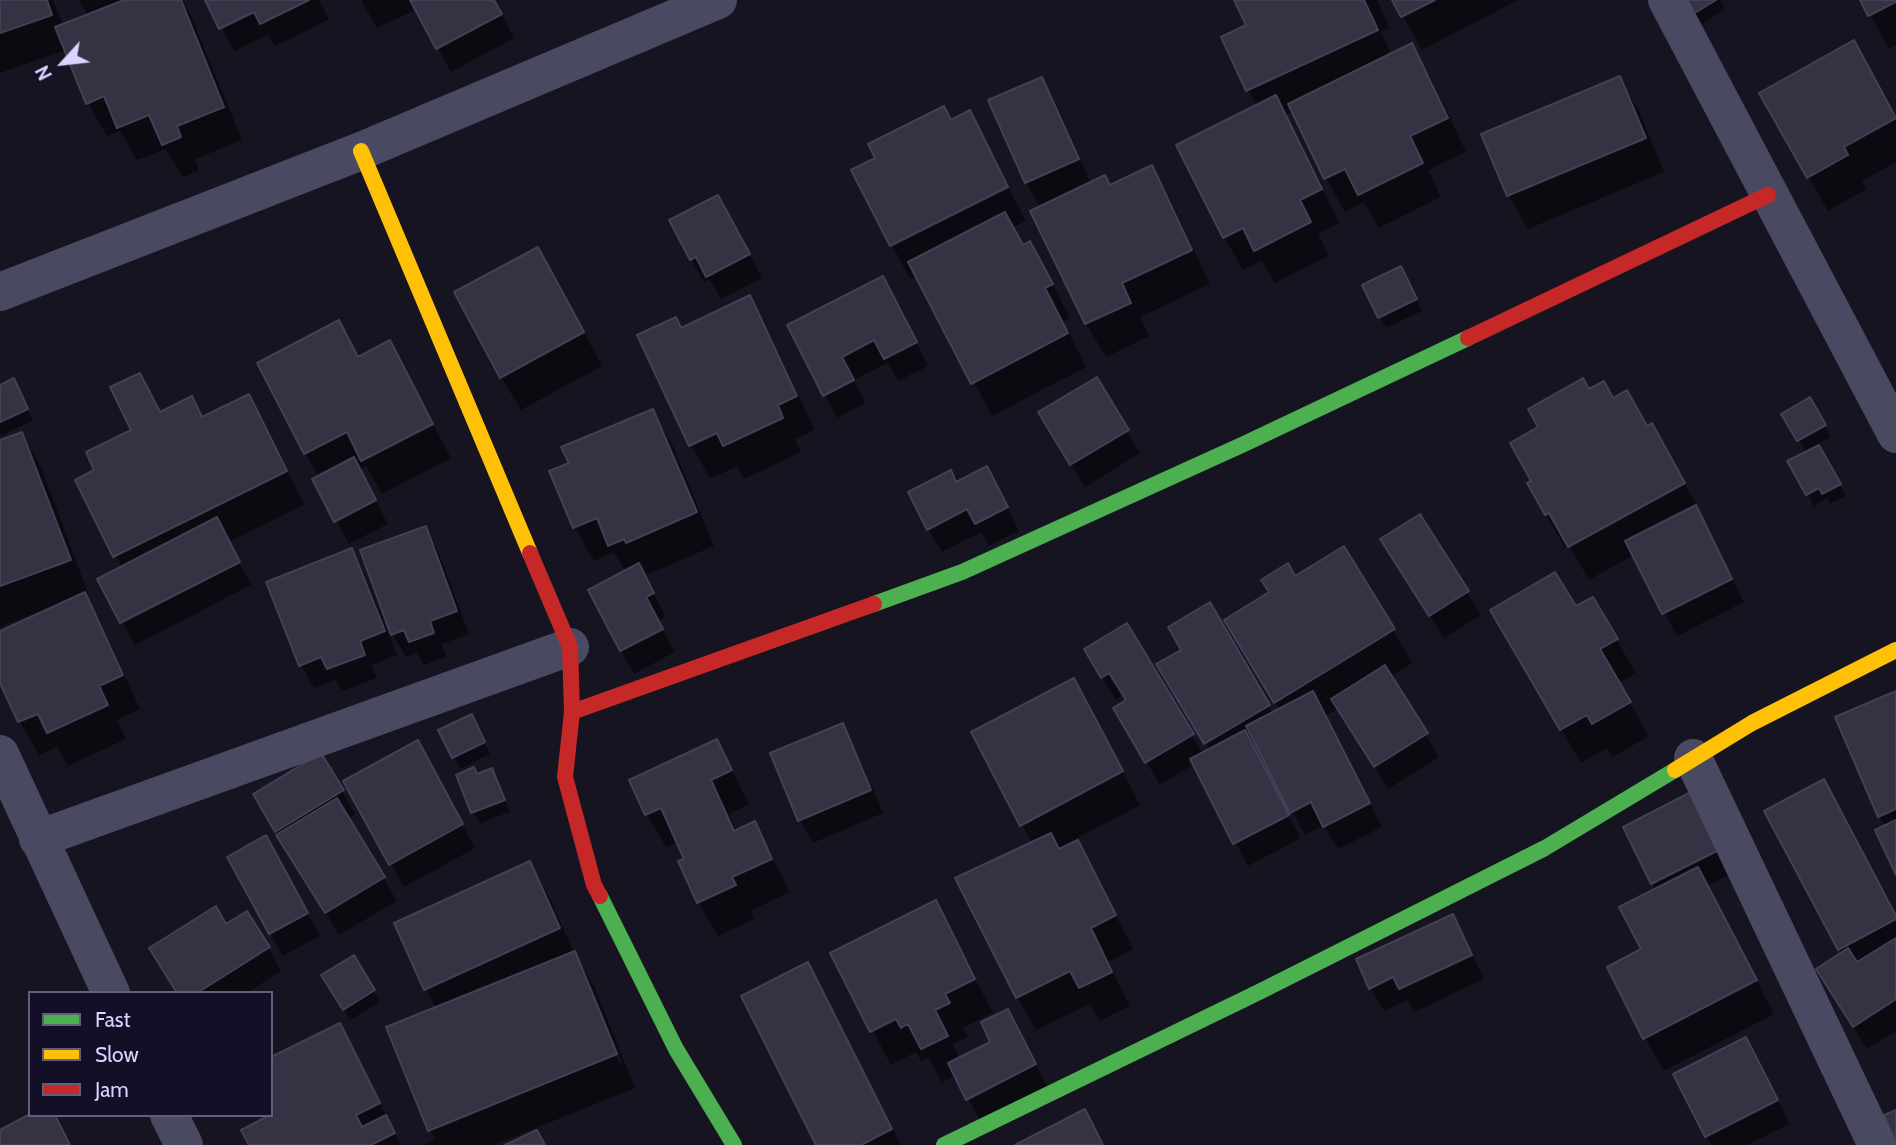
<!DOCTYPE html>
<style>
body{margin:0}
#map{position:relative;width:1896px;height:1145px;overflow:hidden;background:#161421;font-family:Cabin,sans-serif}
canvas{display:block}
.legend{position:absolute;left:28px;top:991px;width:245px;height:126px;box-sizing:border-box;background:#130f26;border:2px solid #625e7d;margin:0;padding:9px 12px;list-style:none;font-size:21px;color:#d9d4ff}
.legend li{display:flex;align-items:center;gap:14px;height:35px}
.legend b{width:35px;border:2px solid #625e7d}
.north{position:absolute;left:28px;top:28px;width:70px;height:70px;-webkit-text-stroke:5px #130f26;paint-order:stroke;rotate:243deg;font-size:19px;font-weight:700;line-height:28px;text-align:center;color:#d9d4ff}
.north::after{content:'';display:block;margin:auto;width:24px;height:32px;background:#d9d4ff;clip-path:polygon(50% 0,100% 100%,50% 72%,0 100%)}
</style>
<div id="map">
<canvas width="1896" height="1145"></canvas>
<ul class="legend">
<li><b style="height:9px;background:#4caf50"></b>Fast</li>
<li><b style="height:9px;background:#ffc107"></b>Slow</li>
<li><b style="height:9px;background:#c62828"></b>Jam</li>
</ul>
<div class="north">N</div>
</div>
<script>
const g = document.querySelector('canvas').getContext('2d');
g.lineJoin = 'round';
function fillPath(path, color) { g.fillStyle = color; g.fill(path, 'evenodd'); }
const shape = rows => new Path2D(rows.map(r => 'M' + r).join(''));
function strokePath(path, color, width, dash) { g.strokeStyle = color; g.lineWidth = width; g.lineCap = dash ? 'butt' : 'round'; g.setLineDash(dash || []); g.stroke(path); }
fillPath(shape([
 [0,0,53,0,63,26,88,16,79,0,182,0,191,16,242,140,195,159,199,171,183,177,166,149,137,160,120,131,107,136,88,103,66,50,0,73],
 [207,0,319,0,329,19,275,46,268,35,234,51],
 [361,0,494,0,514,38,451,72,417,9,377,28],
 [1236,0,1377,0,1390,28,1381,32,1392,55,1411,45,1431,78,1466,152,1428,170,1441,197,1379,228,1364,202,1345,212,1326,178,1293,112,1285,115,1339,223,1318,234,1329,256,1275,283,1262,261,1243,270,1224,237,1257,107,1223,38,1248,26],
 [1394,0,1518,0,1422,50],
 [1687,0,1720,0,1725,9,1701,25],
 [1862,0,1896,0,1896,45,1889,49],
 [1873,75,1896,117,1896,162,1862,181,1866,189,1828,211,1761,93],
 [1619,78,1639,111,1664,172,1528,229,1508,195],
 [1041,79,1055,102,1091,184,1110,187,1152,167,1171,201,1210,284,1140,317,1149,336,1106,357,1086,324,1033,211,1041,208,1026,183,990,101],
 [969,113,1026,221,1012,228,1023,246,1030,243,1049,276,1070,318,1063,322,1086,367,992,416,917,276,910,279,853,171],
 [731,220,762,278,721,299,710,279,704,282,691,259],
 [1407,279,1422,311,1386,328,1365,286],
 [557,282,602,366,521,410,501,377],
 [749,297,768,331,815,430,795,439,801,452,744,479,737,467,710,478,691,445,639,336,681,330],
 [895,301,928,366,898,381,888,363,854,380,865,403,837,418,789,326],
 [338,322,359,359,408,376,451,458,382,494,366,466,359,469,388,524,349,544,315,480,319,477,305,453],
 [139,375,161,414,203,418,248,396,267,429,304,505,229,542,251,585,135,645,99,579,122,568,77,481,96,471,133,431],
 [0,387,20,392,33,421,0,436],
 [1589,391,1613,400,1647,428,1671,459,1703,517,1701,518,1744,602,1677,636,1634,555,1589,580,1569,545,1565,548,1546,514,1534,482,1540,428],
 [1810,400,1831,437,1817,445,1846,496,1830,504,1827,498,1814,506,1790,462,1806,453,1784,414],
 [652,411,672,444,714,546,644,576,666,617,658,621,675,652,634,674,590,591,626,572,614,552,594,561,575,528,552,472,571,464],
 [1127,431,1140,453,1085,487,1054,436],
 [21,434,41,467,88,593,84,595,103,628,140,709,117,720,126,739,68,766,57,747,39,755,19,721,0,679,0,633,40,615,38,612,0,627,0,442],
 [999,491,1019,531,989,546,981,532,942,552,928,529],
 [1419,516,1481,615,1444,638,1395,563],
 [425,528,438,551,469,634,442,644,446,657,424,665,417,653,406,657,392,634],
 [351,550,364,573,397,655,372,665,377,678,342,691,335,680,314,688,301,665],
 [1295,579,1393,630,1412,663,1390,677,1439,757,1388,789,1338,709,1326,716,1382,827,1338,849,1324,825,1305,835,1257,743,1252,746,1301,838,1248,866,1194,764,1160,785,1116,709,1128,701,1124,695,1116,700,1086,650,1127,626,1203,754,1210,751,1159,664,1183,650,1209,605,1273,714,1280,710,1245,654],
 [1592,599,1636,673,1618,683,1649,736,1613,757,1607,748,1581,763,1492,611,1576,609],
 [1896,693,1896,870,1886,827,1879,816],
 [1092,713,1140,805,1068,843,1070,846,1078,842,1133,949,1108,962,1130,1006,1100,1021,1090,1004,1036,1030,1017,997,1033,844,1022,825],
 [842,725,855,748,883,813,813,843,800,820],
 [477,727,490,754,460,769,441,731],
 [717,741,749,804,729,814,737,831,754,823,790,892,750,911,754,919,718,936,699,903,680,862,686,860,678,842,666,847,647,814],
 [321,755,355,814,348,819,397,901,339,935,255,795],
 [430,765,475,848,404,887,391,864],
 [491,770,510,812,480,823,473,812,477,776],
 [1690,795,1731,874,1707,886,1774,1014,1664,1071,1645,1038,1643,950,1656,890,1625,828],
 [1766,811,1896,917,1896,1031,1867,1049,1831,992,1842,954],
 [278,860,320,936,283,956,270,933],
 [529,863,549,897,574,953,594,986,635,1088,494,1145,424,1145,435,1139,430,1130,436,1009,396,924],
 [587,986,591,986,622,1062,619,1063],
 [935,903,993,1013,963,1028,968,1037,953,1044,960,1059,1020,1034,1048,1088,981,1122,955,1075,942,1082,928,1057,921,1061,916,1052,891,1065,832,954],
 [1453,916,1484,979,1414,1012,1407,1000,1384,1011,1371,988],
 [226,927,268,948,281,971,247,993,178,993],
 [353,958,380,1002,350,1020,324,976],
 [807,964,826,998,901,1145,818,1145],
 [339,1025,358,1059,401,1145,251,1145,274,1115,271,1110,271,1059],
 [1746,1039,1790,1124,1747,1145,1712,1145,1706,1136]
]), '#0007');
const building = shape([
 [0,0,47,0,52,15,0,33,0,0],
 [124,0,181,0,224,107,177,126,181,137,162,145,149,115,117,128,104,96,86,104,55,27,124,0],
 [205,0,309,0,260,24,254,12,219,29,205,0],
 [410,0,494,0,502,14,436,49,410,0],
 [1234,0,1364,0,1378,30,1246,91,1221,37,1246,25,1234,0],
 [1392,0,1435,0,1401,17,1392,0],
 [1685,0,1716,0,1693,14,1685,0],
 [1860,0,1896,0,1896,2,1868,16,1860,0],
 [1854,40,1896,118,1844,147,1848,155,1807,178,1759,93,1854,40],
 [1412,43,1448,118,1410,136,1423,163,1358,195,1345,169,1324,179,1288,104,1412,43],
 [1620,76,1646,138,1507,196,1481,134,1620,76],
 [1042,77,1079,159,1025,183,988,100,1042,77],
 [1276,95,1322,189,1300,200,1311,222,1254,251,1243,228,1223,238,1176,145,1276,95],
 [944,106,951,120,970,110,1008,187,890,246,851,170,875,158,868,144,944,106],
 [1152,165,1192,250,1122,283,1131,303,1085,324,1030,211,1105,175,1110,185,1152,165],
 [718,195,750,254,706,277,696,257,690,260,669,220,718,195],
 [1005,212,1023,245,1030,241,1053,284,1045,288,1068,333,971,384,908,262,1005,212],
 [538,247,584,332,500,378,454,292,538,247],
 [1401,266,1417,299,1378,318,1362,285,1401,266],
 [883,276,917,342,884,359,874,340,842,357,854,380,823,396,787,325,883,276],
 [750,295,797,396,778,405,783,418,723,446,717,433,689,446,637,335,676,317,681,328,750,295],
 [339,320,358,357,390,340,433,424,361,461,347,432,304,454,257,363,339,320],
 [140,373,160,412,192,396,202,417,249,394,287,471,113,557,75,480,94,470,86,452,131,430,110,387,140,373],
 [1097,377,1129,430,1070,465,1038,412,1097,377],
 [14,378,28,409,0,422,0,385,14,378],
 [1583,378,1589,389,1604,381,1613,398,1627,390,1647,426,1652,423,1685,483,1568,547,1549,513,1545,515,1527,483,1531,481,1510,443,1538,427,1528,409,1583,378],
 [1810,397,1826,425,1797,441,1781,414,1810,397],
 [653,409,697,512,626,543,624,539,608,546,597,518,573,528,549,471,569,463,561,447,653,409],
 [22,432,71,560,0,586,0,440,22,432],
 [1819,445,1841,484,1822,494,1819,488,1806,495,1787,461,1819,445],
 [354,457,376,500,334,522,312,479,354,457],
 [987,466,1008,507,975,524,967,509,927,530,908,492,951,470,956,482,987,466],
 [1696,505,1732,579,1662,614,1625,541,1696,505],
 [1420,514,1469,591,1429,616,1380,539,1420,514],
 [217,517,240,562,120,623,97,579,217,517],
 [426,526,457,611,430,621,434,633,409,642,404,630,391,635,360,550,426,526],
 [1344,546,1395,629,1274,703,1224,620,1269,592,1261,580,1288,563,1295,576,1344,546],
 [352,548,385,631,360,641,365,655,327,669,321,657,299,666,266,582,352,548],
 [639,563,654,593,646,597,663,629,620,651,588,590,639,563],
 [1555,572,1576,606,1593,597,1618,639,1600,649,1631,702,1592,724,1587,715,1560,730,1490,610,1555,572],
 [85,592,123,675,99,686,108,705,47,733,38,714,18,722,0,683,0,631,85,592],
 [1210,602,1270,705,1204,744,1156,664,1181,650,1168,627,1210,602],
 [1127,623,1194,734,1145,763,1113,708,1126,700,1109,673,1101,678,1084,649,1127,623],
 [1385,665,1428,733,1374,767,1331,699,1385,665],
 [1074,678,1123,771,1020,826,971,732,1074,678],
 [1313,691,1370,803,1323,827,1311,802,1290,813,1246,726,1313,691],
 [1896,691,1896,809,1878,817,1835,717,1896,691],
 [472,714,485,742,452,758,438,730,472,714],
 [843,723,871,790,798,821,770,753,843,723],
 [1245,730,1289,815,1233,844,1190,759,1245,730],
 [717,739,732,770,711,780,734,831,755,821,772,859,732,877,736,885,697,903,678,861,684,859,661,808,645,815,629,780,717,739],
 [418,740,463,824,389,865,343,781,418,740],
 [321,753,344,790,275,832,253,794,321,753],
 [474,767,477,774,492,768,505,800,471,813,456,775,474,767],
 [1824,779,1896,916,1896,919,1838,950,1764,811,1824,779],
 [1691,792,1719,850,1651,884,1623,827,1691,792],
 [337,798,385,877,325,913,276,835,337,798],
 [1896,820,1896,875,1875,830,1896,820],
 [1051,833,1059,849,1078,840,1116,915,1091,928,1112,972,1079,988,1070,971,1016,998,955,878,1051,833],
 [266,835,308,913,269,934,227,857,266,835],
 [530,861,560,928,424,990,394,923,530,861],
 [1698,867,1757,980,1643,1039,1607,967,1641,949,1619,907,1698,867],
 [936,900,975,979,945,994,950,1003,935,1010,948,1036,921,1049,908,1024,901,1028,896,1019,870,1032,830,953,936,900],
 [216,906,226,924,247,911,270,947,197,993,177,993,149,948,216,906],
 [1453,914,1472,955,1399,989,1393,977,1369,989,1356,959,1453,914],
 [1896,938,1896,999,1853,1027,1816,969,1848,948,1857,962,1896,938],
 [575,951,617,1054,428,1131,386,1027,575,951],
 [354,955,375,990,343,1010,321,975,354,955],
 [808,962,892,1129,861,1145,816,1145,741,996,808,962],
 [1008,1009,1036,1064,966,1100,948,1063,990,1042,981,1022,1008,1009],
 [340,1023,380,1103,356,1115,362,1127,386,1115,395,1133,371,1145,249,1145,241,1130,272,1114,271,1057,340,1023],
 [1746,1037,1778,1100,1705,1137,1673,1074,1746,1037],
 [1085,1109,1103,1145,1015,1145,1085,1109],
 [1896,1110,1896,1144,1884,1115,1896,1110],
 [30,1114,55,1115,70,1145,0,1145,0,1130,30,1114],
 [537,1130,545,1145,505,1145,537,1130]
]);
fillPath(building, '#343243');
strokePath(building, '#433f54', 2);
strokePath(shape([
 [1667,0,1896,434],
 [0,292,361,151,718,0],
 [0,754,111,993],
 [1693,758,1877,1145],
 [38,839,570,647],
 [169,1115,184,1145]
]), '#4a4962', 38);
strokePath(shape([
 [874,604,962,572,1244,444,1468,338],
 [600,896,676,1049,734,1145],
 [944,1145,1259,992,1545,848,1675,770]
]), '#4caf50', 16);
strokePath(shape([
 [361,151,530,553],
 [1675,770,1752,723,1896,650]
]), '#ffc107', 16);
strokePath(shape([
 [1468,338,1768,195],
 [530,553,570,647,572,712,565,777,594,885,600,896],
 [572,712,874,604]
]), '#c62828', 16);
</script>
